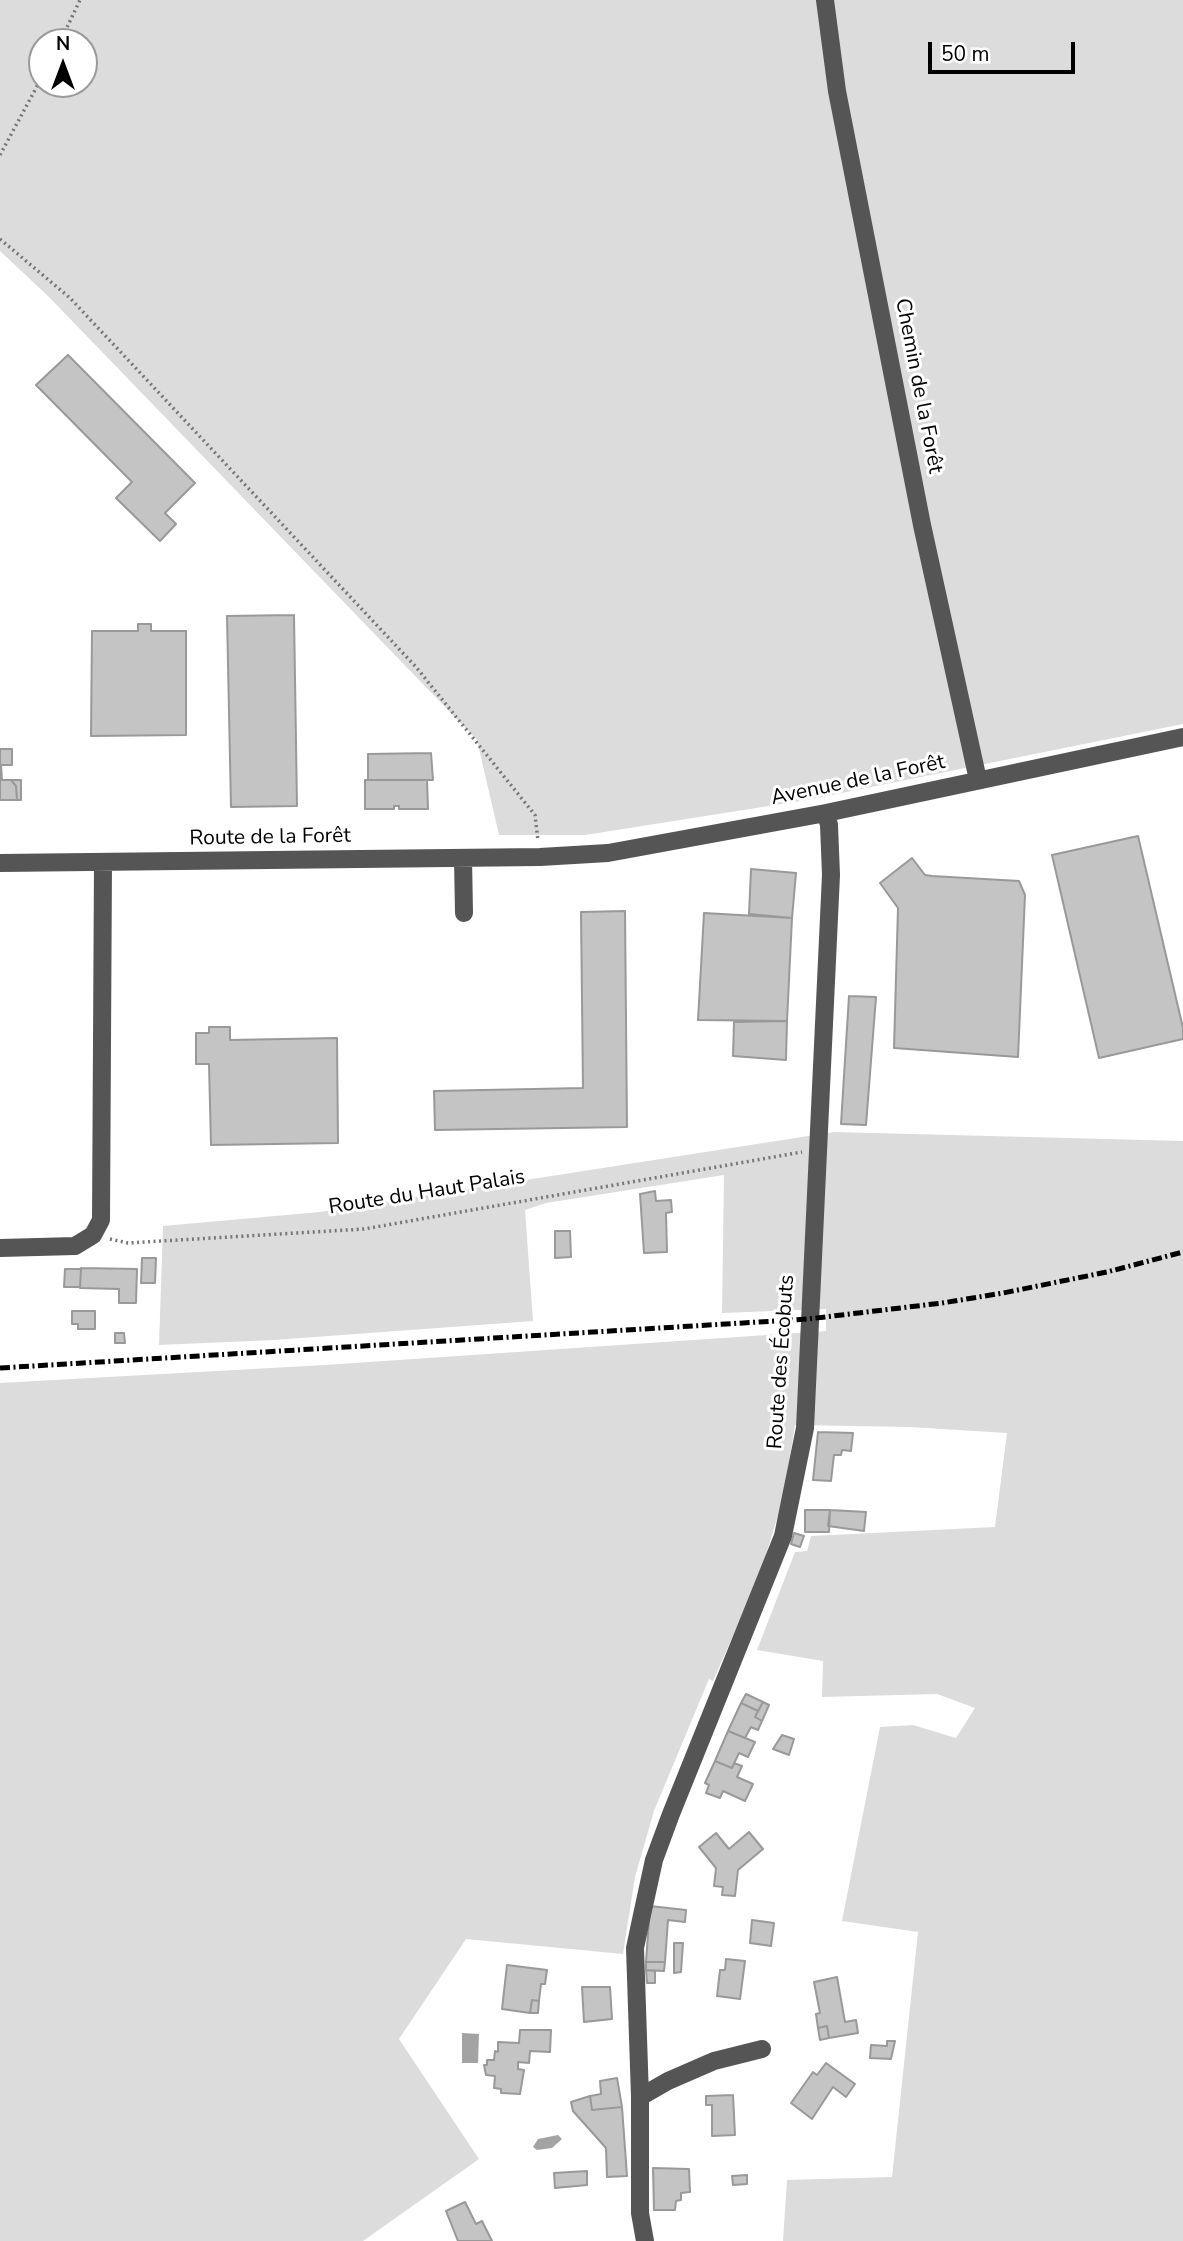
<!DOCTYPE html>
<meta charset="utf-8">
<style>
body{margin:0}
#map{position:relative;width:1183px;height:2241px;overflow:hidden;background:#fff;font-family:"Nunito Sans",sans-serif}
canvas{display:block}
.north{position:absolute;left:28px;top:28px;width:70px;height:70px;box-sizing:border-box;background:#fff;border:2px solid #999;border-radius:50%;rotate:0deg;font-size:19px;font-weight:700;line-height:28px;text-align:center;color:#000}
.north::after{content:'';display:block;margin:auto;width:24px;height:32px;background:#000;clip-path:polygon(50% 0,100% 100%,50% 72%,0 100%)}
.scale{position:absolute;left:928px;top:42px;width:147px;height:32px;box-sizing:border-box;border:4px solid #000;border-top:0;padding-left:9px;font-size:21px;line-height:24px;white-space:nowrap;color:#000;-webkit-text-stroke:5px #fff;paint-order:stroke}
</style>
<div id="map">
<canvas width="1183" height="2241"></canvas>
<div class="north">N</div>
<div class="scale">50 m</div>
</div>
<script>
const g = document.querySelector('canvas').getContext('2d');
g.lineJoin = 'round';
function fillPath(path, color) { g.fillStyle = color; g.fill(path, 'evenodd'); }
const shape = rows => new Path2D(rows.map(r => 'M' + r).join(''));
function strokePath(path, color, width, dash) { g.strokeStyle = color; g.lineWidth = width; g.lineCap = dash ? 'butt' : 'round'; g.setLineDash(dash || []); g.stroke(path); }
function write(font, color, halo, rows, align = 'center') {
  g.font = font + ' "Nunito Sans",sans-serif'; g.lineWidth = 6; g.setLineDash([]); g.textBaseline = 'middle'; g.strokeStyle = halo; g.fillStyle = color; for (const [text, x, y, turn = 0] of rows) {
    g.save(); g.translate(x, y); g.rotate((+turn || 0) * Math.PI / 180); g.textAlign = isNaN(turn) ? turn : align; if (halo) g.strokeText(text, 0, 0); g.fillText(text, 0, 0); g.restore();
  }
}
fillPath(shape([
 [0,0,1183,0,1183,724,807,800,585,835,499,835,477,740,48,296,0,251],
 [42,42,84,42,84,84,42,84],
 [834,1132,1183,1141,1183,2241,783,2241,787,2180,892,2177,918,1932,842,1921,880,1727,913,1725,956,1738,975,1708,937,1694,822,1697,823,1661,757,1650,795,1552,807,1551,811,1536,995,1527,1007,1433,910,1427,795,1425,783,1499,759,1577,713,1681,709,1679,654,1811,635,1877,623,1954,466,1939,399,2039,479,2159,363,2241,0,2241,0,1383,325,1365,826,1331,826,1309,722,1313,724,1175,546,1203,525,1210,533,1321,274,1340,159,1345,163,1226,320,1212]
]), '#dcdcdc');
fillPath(shape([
 [462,2033,479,2034,478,2063,462,2063],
 [558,2135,562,2139,552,2148,537,2150,533,2147,538,2139]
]), '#a3a3a3');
const building = shape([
 [68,355,195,483,165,513,176,524,160,541,116,498,132,482,36,385,68,355],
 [294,615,297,806,231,807,227,616,294,615],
 [138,624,151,624,151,631,186,631,186,735,91,736,92,631,138,631,138,624],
 [0,749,12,749,12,765,1,765,2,780,11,780,16,786,17,800,0,800,0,749],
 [431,753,433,780,368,780,368,754,431,753],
 [11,780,21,780,21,800,17,800,16,786,11,780],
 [365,780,427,780,428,809,399,809,399,806,394,806,394,809,365,809,365,780],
 [1138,836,1183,1028,1183,1039,1099,1058,1052,855,1138,836],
 [912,858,925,875,932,876,1019,881,1025,895,1018,1057,894,1048,898,908,880,883,912,858],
 [751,869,796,873,792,918,749,914,751,869],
 [625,911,627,1127,435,1130,434,1091,583,1088,581,912,625,911],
 [704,913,792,918,787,1021,698,1020,704,913],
 [849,996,876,997,866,1125,841,1124,849,996],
 [787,1021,786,1060,733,1056,734,1022,787,1021],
 [209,1027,230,1027,230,1040,337,1038,338,1143,211,1145,209,1064,196,1064,196,1033,209,1033,209,1027],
 [655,1191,656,1201,671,1200,672,1212,666,1213,667,1252,644,1253,640,1194,655,1191],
 [555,1231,570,1231,571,1257,555,1258,555,1231],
 [142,1258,156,1258,155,1283,141,1283,142,1258],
 [81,1268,137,1269,136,1303,119,1303,119,1289,80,1288,81,1268],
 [65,1269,81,1269,80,1287,64,1287,65,1269],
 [72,1311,95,1311,95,1329,78,1329,78,1324,72,1324,72,1311],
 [115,1333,124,1333,125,1343,115,1343,115,1333],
 [818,1432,853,1433,851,1451,842,1450,841,1455,834,1455,831,1481,813,1480,818,1432],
 [805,1510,830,1510,829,1532,805,1532,805,1510],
 [830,1510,866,1512,864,1531,828,1526,830,1510],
 [794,1533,804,1536,800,1547,791,1544,794,1533],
 [746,1694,763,1702,758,1711,741,1703,746,1694],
 [763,1702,769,1705,762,1721,755,1717,763,1702],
 [741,1703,758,1711,755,1717,762,1721,758,1730,751,1727,745,1738,728,1731,741,1703],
 [728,1731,755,1742,748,1757,739,1753,732,1768,715,1761,728,1731],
 [782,1735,794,1739,789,1755,773,1749,782,1735],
 [715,1761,732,1768,734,1763,742,1766,737,1777,753,1784,745,1801,723,1791,720,1798,706,1793,709,1785,705,1783,715,1761],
 [749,1832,763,1849,738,1870,735,1896,722,1895,723,1887,714,1886,716,1868,699,1847,716,1833,729,1849,749,1832],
 [650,1906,686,1910,685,1922,668,1920,665,1962,646,1962,650,1906],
 [752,1920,774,1923,771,1946,750,1943,752,1920],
 [674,1943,683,1943,681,1972,674,1973,674,1943],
 [726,1959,745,1961,740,1999,717,1996,720,1970,725,1970,726,1959],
 [646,1962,665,1962,664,1971,646,1970,646,1962],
 [507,1965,547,1970,545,1984,541,1984,539,2001,532,2000,530,2013,502,2009,507,1965],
 [646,1970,655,1971,655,1983,647,1983,646,1970],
 [837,1977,845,2022,856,2020,858,2033,829,2038,827,2026,818,2028,816,2014,820,2013,814,1982,837,1977],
 [582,1987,610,1987,612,2019,584,2022,582,1987],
 [532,2000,539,2001,538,2013,530,2013,532,2000],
 [827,2026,829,2038,820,2040,818,2028,827,2026],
 [520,2030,551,2030,550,2052,530,2051,529,2063,518,2062,518,2069,524,2070,520,2094,501,2093,501,2089,494,2088,495,2076,486,2075,484,2065,487,2065,487,2060,494,2060,495,2051,498,2052,498,2042,519,2043,520,2030],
 [887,2041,895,2041,891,2059,870,2058,871,2045,887,2046,887,2041],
 [826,2063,855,2084,846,2097,833,2087,812,2119,791,2103,813,2072,817,2075,826,2063],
 [617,2078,622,2107,592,2110,590,2096,601,2094,600,2081,617,2078],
 [733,2095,735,2135,712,2136,712,2105,706,2105,706,2096,733,2095],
 [590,2096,592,2110,622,2107,627,2176,607,2177,606,2148,573,2111,571,2102,590,2096],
 [653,2168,689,2169,690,2192,681,2193,681,2200,676,2201,675,2210,654,2210,653,2168],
 [587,2171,587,2185,555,2188,554,2173,587,2171],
 [747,2175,747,2184,733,2185,732,2176,747,2175],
 [465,2202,476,2224,482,2221,492,2241,458,2241,446,2211,465,2202]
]);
fillPath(building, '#c4c4c4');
strokePath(building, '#999', 2);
strokePath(shape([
 [60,42,80,0],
 [0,155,42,77],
 [0,239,70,298,416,667,535,815,538,841],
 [110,1239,128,1243,364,1229,802,1152]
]), '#777', 3.5, [2, 3.5]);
strokePath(shape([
 [825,0,837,91,922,525,978,780],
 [463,858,464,913],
 [0,863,540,857,608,853,826,813,1183,737],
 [0,1248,75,1246,93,1235,101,1220,103,863],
 [640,2097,668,2081,714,2061,762,2049],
 [645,2241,640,2213,640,2097,635,1948,642,1915,654,1860,671,1814,783,1536,805,1428,831,875,829,825,826,813]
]), '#555', 18);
strokePath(shape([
 [0,1368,808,1319,942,1303,1003,1293,1107,1272,1183,1252]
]), '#000', 5, [10, 3.5, 2, 3.5]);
write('21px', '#000', '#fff', [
 ["Chemin de la Forêt",918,386,79],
 ["Avenue de la Forêt",858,781,-12],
 ["Route de la Forêt",270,838,-1],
 ["Route du Haut Palais",427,1193,-9],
 ["Route des Écobuts",782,1362,-86]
]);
</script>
